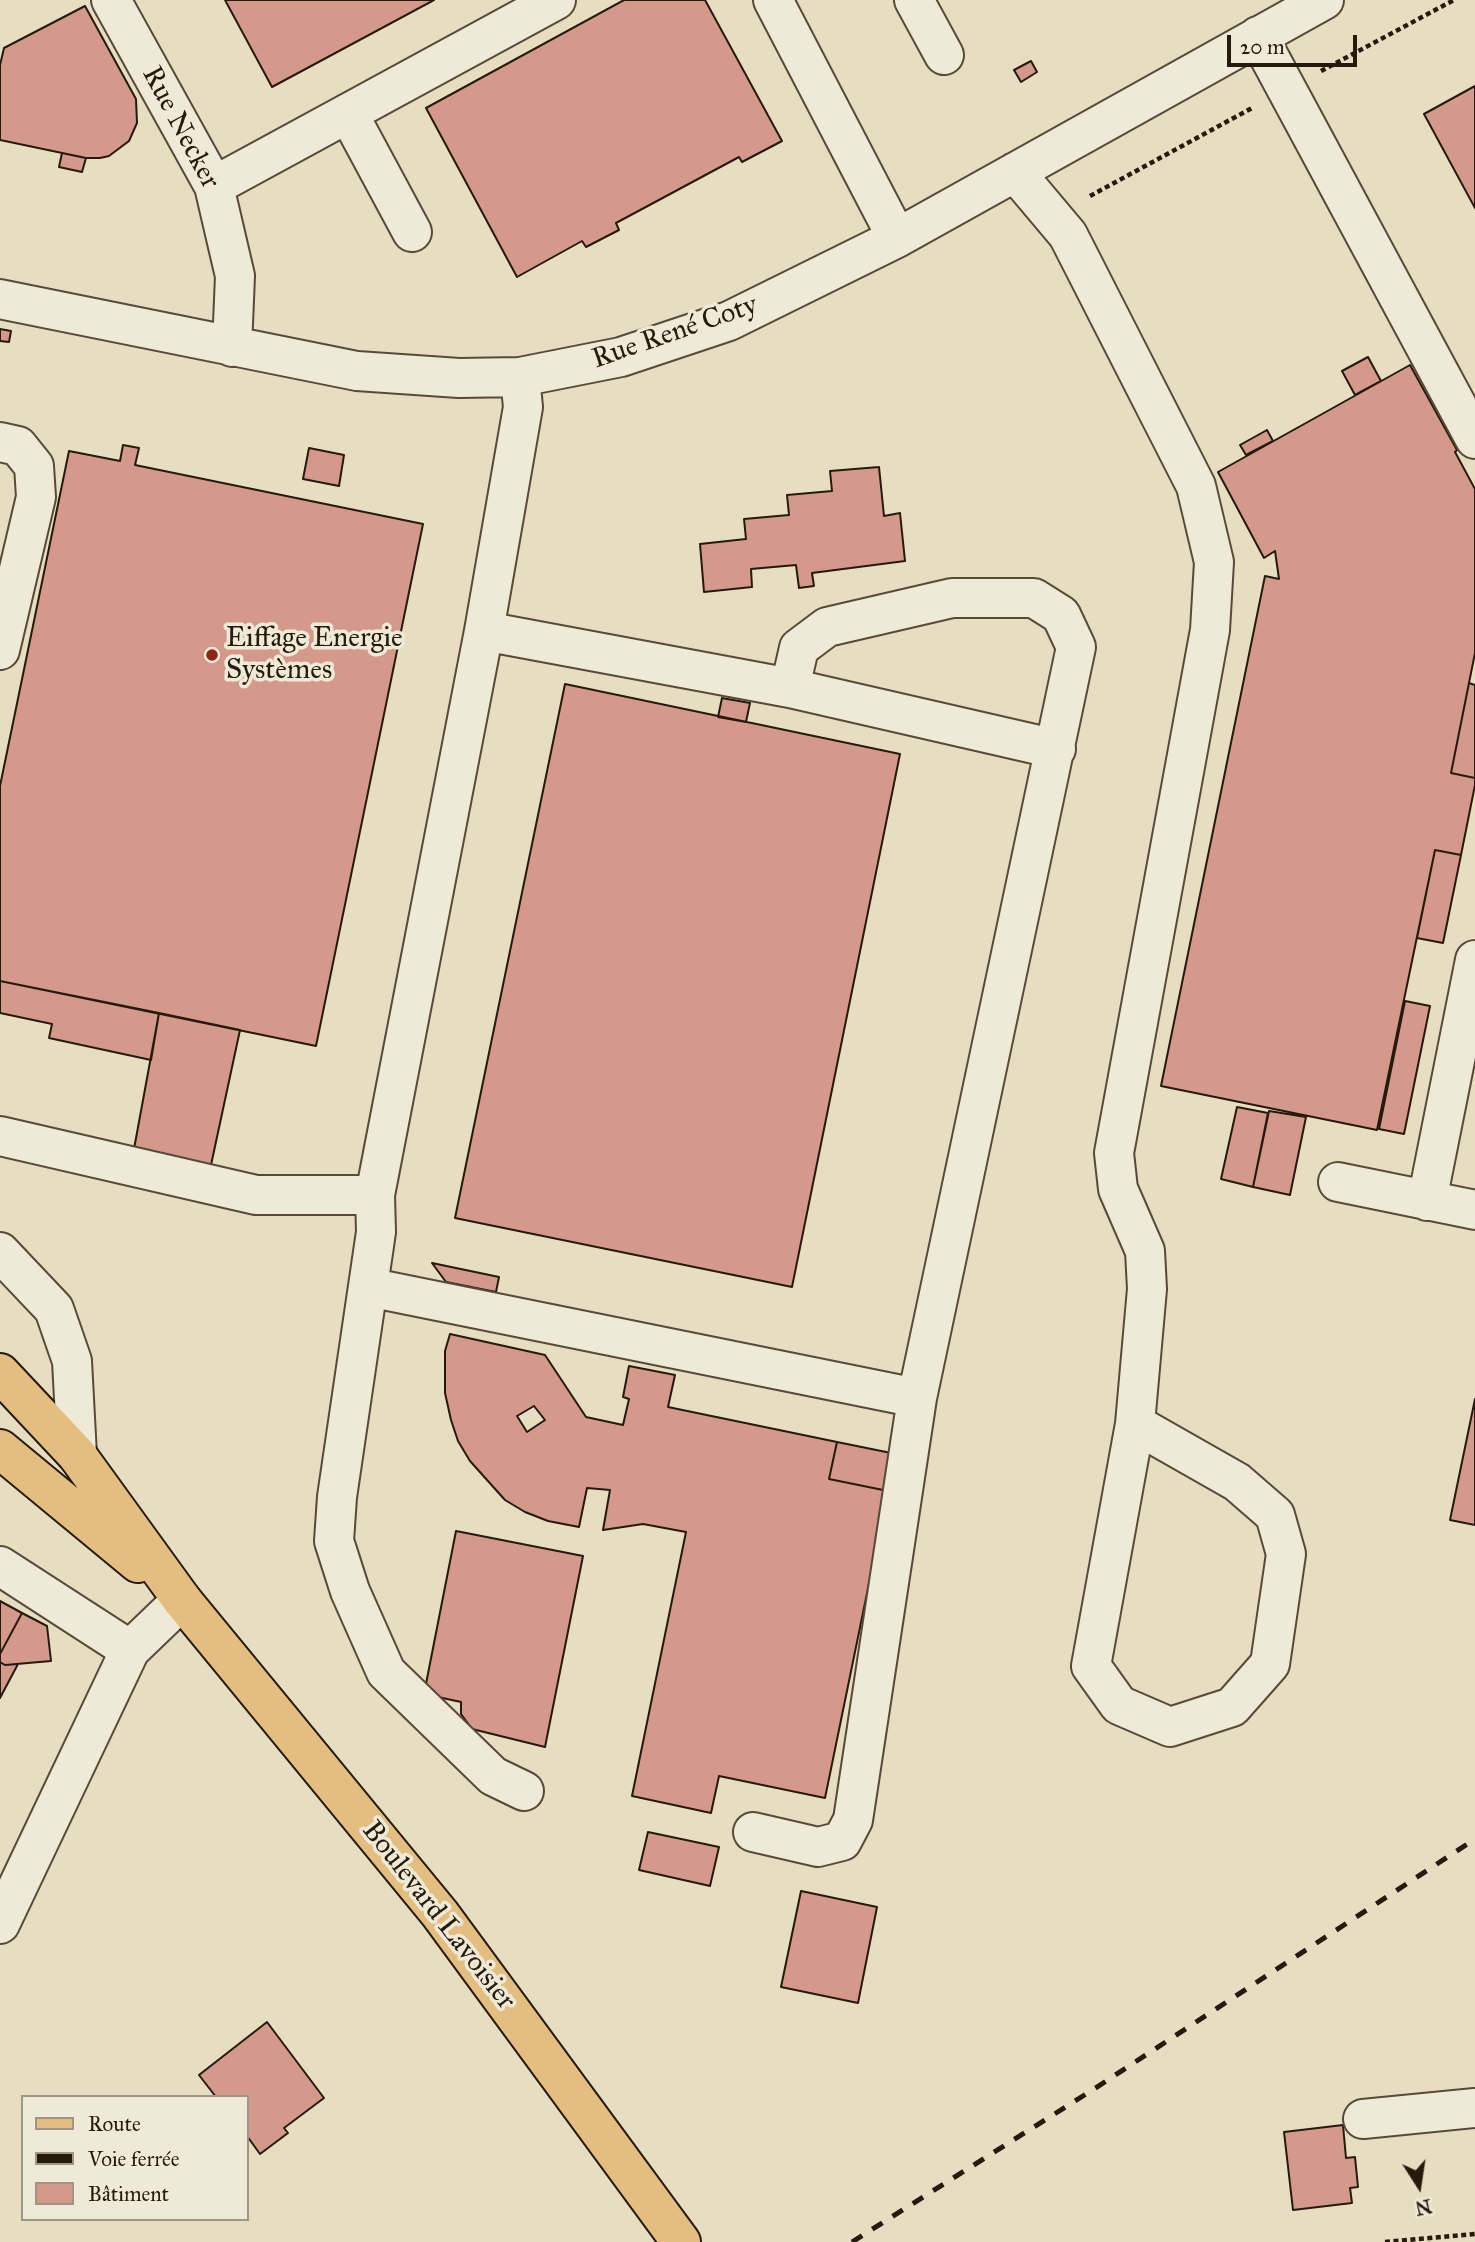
<!DOCTYPE html>
<meta charset="utf-8">
<style>
body{margin:0}
#map{position:relative;width:1475px;height:2242px;overflow:hidden;background:#e7ddc1;font-family:"IM FELL Great Primer",serif}
canvas{display:block}
.legend{position:absolute;left:21px;top:2095px;width:228px;height:126px;box-sizing:border-box;background:#efe9d7;border:2px solid #9e9686;margin:0;padding:9px 12px;list-style:none;font-size:21px;color:#251a0c}
.legend li{display:flex;align-items:center;gap:14px;height:35px}
.legend b{width:35px;border:2px solid #9e9686}
.north{position:absolute;left:1384px;top:2151px;width:70px;height:70px;-webkit-text-stroke:5px #efe9d7;paint-order:stroke;rotate:168deg;font-size:19px;font-weight:700;line-height:28px;text-align:center;color:#251a0c}
.north::after{content:'';display:block;margin:auto;width:24px;height:32px;background:#251a0c;clip-path:polygon(50% 0,100% 100%,50% 72%,0 100%)}
.scale{position:absolute;left:1227px;top:35px;width:130px;height:32px;box-sizing:border-box;border:4px solid #251a0c;border-top:0;padding-left:9px;font-size:21px;line-height:24px;white-space:nowrap;color:#251a0c;-webkit-text-stroke:5px #efe9d7;paint-order:stroke}
</style>
<div id="map">
<canvas width="1475" height="2242"></canvas>
<ul class="legend">
<li><b style="height:9px;background:#e4be80"></b>Route</li>
<li><b style="height:9px;background:#251a0c"></b>Voie ferrée</li>
<li><b style="height:19px;background:#d5998b"></b>Bâtiment</li>
</ul>
<div class="north">N</div>
<div class="scale">20 m</div>
</div>
<script>
const g = document.querySelector('canvas').getContext('2d');
g.lineJoin = 'round';
function fillPath(path, color) { g.fillStyle = color; g.fill(path, 'evenodd'); }
const shape = rows => new Path2D(rows.map(r => 'M' + r).join(''));
function strokePath(path, color, width, dash) { g.strokeStyle = color; g.lineWidth = width; g.lineCap = dash ? 'butt' : 'round'; g.setLineDash(dash || []); g.stroke(path); }
function write(font, color, halo, rows, align = 'center') {
  g.font = font + ' "IM FELL Great Primer",serif'; g.lineWidth = 7; g.setLineDash([]); g.textBaseline = 'middle'; g.strokeStyle = halo; g.fillStyle = color; for (const [text, x, y, turn = 0] of rows) {
    g.save(); g.translate(x, y); g.rotate((+turn || 0) * Math.PI / 180); g.textAlign = isNaN(turn) ? turn : align; if (halo) g.strokeText(text, 0, 0); g.fillText(text, 0, 0); g.restore();
  }
}
const building = shape([
 [225,0,434,0,272,87,225,0],
 [624,0,705,0,782,141,742,162,739,157,616,223,619,230,586,247,582,241,517,277,426,108,624,0],
 [85,6,136,99,137,123,129,141,109,156,100,158,86,158,0,140,0,65,4,48,85,6],
 [1031,61,1037,72,1021,82,1014,70,1031,61],
 [1475,86,1475,208,1424,114,1475,86],
 [62,153,86,158,82,172,59,167,62,153],
 [0,329,11,331,9,342,0,341,0,329],
 [1368,357,1381,381,1355,395,1342,371,1368,357],
 [1410,365,1457,450,1455,452,1475,489,1475,653,1451,773,1475,778,1475,785,1461,855,1435,850,1377,1130,1161,1086,1265,576,1279,579,1275,551,1264,558,1218,472,1410,365],
 [1267,430,1273,441,1246,455,1240,445,1267,430],
 [123,445,139,448,135,465,423,524,316,1046,0,981,0,786,69,451,120,461,123,445],
 [309,448,344,455,339,486,303,479,309,448],
 [879,467,884,516,900,513,905,561,812,573,814,586,799,588,796,565,751,569,752,587,704,592,700,544,746,539,744,519,789,515,787,495,832,491,830,471,879,467],
 [1469,683,1475,685,1475,778,1451,773,1469,683],
 [565,684,900,754,792,1287,455,1218,565,684],
 [722,698,750,703,746,722,718,717,722,698],
 [1435,850,1461,855,1443,943,1417,938,1435,850],
 [0,981,159,1013,151,1060,49,1038,52,1024,0,1013,0,981],
 [1405,1001,1430,1006,1404,1134,1379,1129,1405,1001],
 [159,1013,240,1030,211,1165,134,1149,159,1013],
 [1237,1107,1268,1113,1253,1187,1221,1179,1237,1107],
 [1269,1111,1306,1117,1290,1195,1253,1187,1269,1111],
 [432,1263,499,1277,496,1292,446,1282,432,1263],
 [450,1334,545,1355,586,1417,623,1425,629,1399,623,1397,629,1366,675,1375,668,1407,837,1442,829,1479,888,1491,825,1798,719,1776,711,1813,632,1796,686,1532,643,1524,603,1530,610,1490,587,1488,579,1527,548,1521,525,1512,505,1500,470,1461,458,1441,451,1420,445,1393,445,1351,450,1334],
 [534,1406,545,1420,527,1432,517,1416,534,1406],
 [1475,1399,1475,1525,1450,1520,1475,1399],
 [837,1442,896,1454,888,1491,829,1479,837,1442],
 [456,1531,583,1556,545,1747,472,1729,461,1714,461,1702,424,1694,456,1531],
 [0,1601,22,1613,0,1654,0,1601],
 [22,1613,47,1626,51,1661,5,1665,0,1662,0,1654,22,1613],
 [0,1662,5,1665,18,1664,0,1698,0,1662],
 [648,1832,719,1847,710,1886,639,1870,648,1832],
 [801,1891,877,1907,858,2003,781,1987,801,1891],
 [267,2022,324,2098,284,2128,288,2133,260,2154,247,2136,247,2097,216,2097,199,2075,267,2022],
 [1343,2125,1346,2158,1355,2157,1358,2187,1350,2188,1352,2203,1293,2210,1284,2132,1343,2125]
]);
fillPath(building, '#d5998b');
strokePath(building, '#251a0c', 2);
const minor = shape([
 [111,0,214,186,235,276,232,347],
 [773,0,897,238],
 [914,0,944,55],
 [1258,36,1475,439],
 [348,113,412,232],
 [1015,172,1068,235,1196,486,1214,562,1210,630,1114,1153,1118,1189,1145,1251,1147,1289,1135,1424,1091,1666,1119,1705,1170,1727,1232,1707,1270,1664,1286,1554,1275,1515,1237,1482,1135,1424],
 [214,186,556,0],
 [0,299,357,371,459,378,520,377,621,357,729,321,897,238,1324,0],
 [520,377,523,407,484,631,375,1195,376,1232,337,1497,334,1541,350,1591,386,1672,493,1776,524,1791],
 [0,442,18,446,34,466,36,497,0,650],
 [484,631,790,688,1056,749],
 [0,1136,256,1195,375,1195],
 [1338,1182,1475,1210],
 [1427,1201,1475,960],
 [0,1252,54,1309,72,1361,77,1455],
 [368,1287,917,1398],
 [0,1566,130,1650],
 [753,1832,818,1847,842,1841,853,1820,917,1398,1076,647,1061,615,1034,598,952,598,827,627,799,648,790,688],
 [0,1924,130,1650,182,1600],
 [1363,2119,1475,2108]
]);
const major = shape([
 [0,1373,77,1455,182,1600,440,1914,681,2242],
 [0,1449,138,1563]
]);
strokePath(minor, '#564b39', 42);
strokePath(major, '#251a0c', 42);
strokePath(shape([
 [1321,71,1454,0],
 [1090,196,1252,108],
 [1385,2242,1475,2234]
]), '#251a0c', 4.5, [5, 3.5]);
strokePath(minor, '#efe9d7', 38);
strokePath(major, '#e4be80', 38);
strokePath(shape([
 [852,2242,1094,2089,1475,1839]
]), '#251a0c', 5, [12, 12]);
for (const [x, y, r, color] of [
 [212,655,7,"#8f2418"]
]) { const dot = new Path2D(); dot.arc(x, y, r, 0, 2 * Math.PI); g.fillStyle = color; g.fill(dot); strokePath(dot, '#efe9d7', 2.5); }
write('28px', '#251a0c', '#efe9d7', [
 ["Rue Necker",180,128,62],
 ["Rue René Coty",675,333,-19],
 ["Boulevard Lavoisier",438,1916,52]
]);
write('28px', '#251a0c', '#efe9d7', [
 ["Eiffage Energie",226,639],
 ["Systèmes",226,671]
], 'left');
</script>
